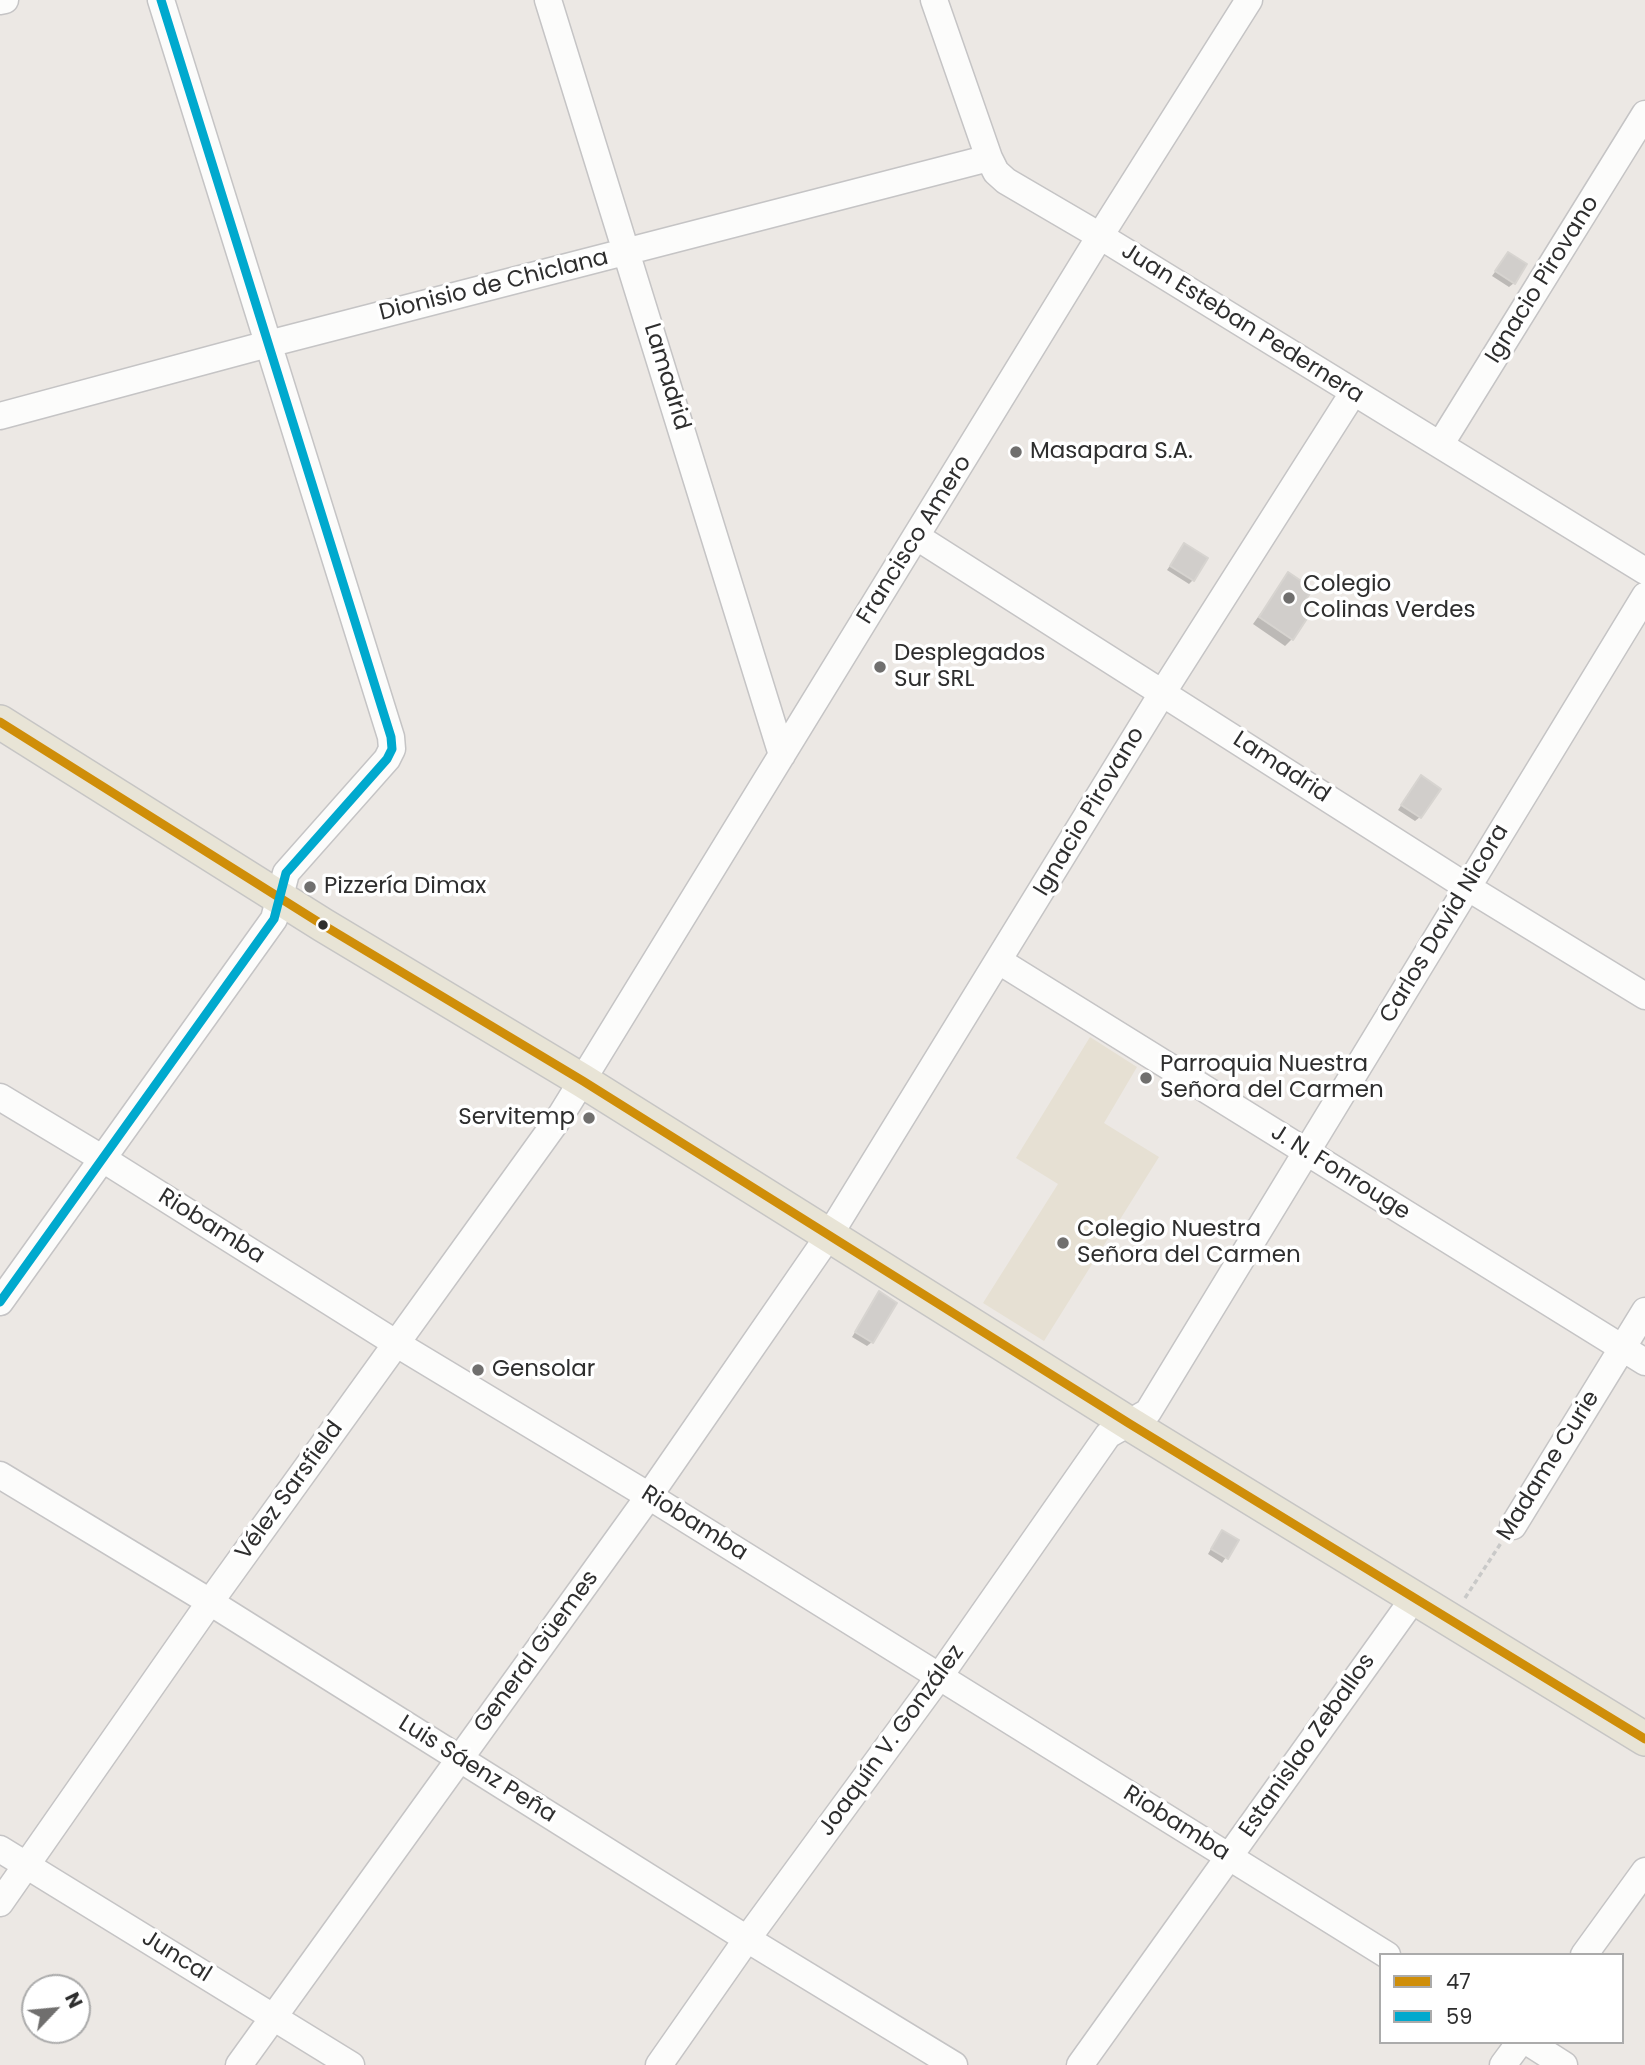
<!DOCTYPE html>
<meta charset="utf-8">
<style>
body{margin:0}
#map{position:relative;width:1645px;height:2065px;overflow:hidden;background:#ece8e4;font-family:Poppins,sans-serif}
canvas{display:block}
.legend{position:absolute;left:1379px;top:1953px;width:245px;height:91px;box-sizing:border-box;background:#fff;border:2px solid #ababab;margin:0;padding:9px 12px;list-style:none;font-size:21px;color:#2e2e2e}
.legend li{display:flex;align-items:center;gap:14px;height:35px}
.legend b{width:35px;border:2px solid #ababab}
.north{position:absolute;left:21px;top:1974px;width:70px;height:70px;box-sizing:border-box;background:#fff;border:2px solid #ababab;border-radius:50%;rotate:64deg;font-size:19px;font-weight:700;line-height:28px;text-align:center;color:#2e2e2e}
.north::after{content:'';display:block;margin:auto;width:24px;height:32px;background:#706f6e;clip-path:polygon(50% 0,100% 100%,50% 72%,0 100%)}
</style>
<div id="map">
<canvas width="1645" height="2065"></canvas>
<ul class="legend">
<li><b style="height:9px;background:#cf8e09"></b>47</li>
<li><b style="height:9px;background:#00a9ce"></b>59</li>
</ul>
<div class="north">N</div>
</div>
<script>
const g = document.querySelector('canvas').getContext('2d');
g.lineJoin = 'round';
function fillPath(path, color) { g.fillStyle = color; g.fill(path, 'evenodd'); }
const shape = rows => new Path2D(rows.map(r => 'M' + r).join(''));
function strokePath(path, color, width, dash) { g.strokeStyle = color; g.lineWidth = width; g.lineCap = dash ? 'butt' : 'round'; g.setLineDash(dash || []); g.stroke(path); }
function write(font, color, halo, rows, align = 'center') {
  g.font = font + ' Poppins,sans-serif'; g.lineWidth = 7; g.setLineDash([]); g.textBaseline = 'middle'; g.strokeStyle = halo; g.fillStyle = color; for (const [text, x, y, turn = 0] of rows) {
    g.save(); g.translate(x, y); g.rotate((+turn || 0) * Math.PI / 180); g.textAlign = isNaN(turn) ? turn : align; if (halo) g.strokeText(text, 0, 0); g.fillText(text, 0, 0); g.restore();
  }
}
fillPath(shape([
 [1090,1037,1137,1067,1104,1123,1159,1157,1044,1341,983,1303,1058,1184,1016,1158]
]), '#e6e0d3');
fillPath(shape([
 [1508,254,1514,283,1509,287,1492,276],
 [1184,545,1193,580,1189,584,1167,570],
 [1288,575,1299,608,1292,639,1285,646,1253,624],
 [1417,782,1420,817,1415,821,1398,810],
 [879,1294,872,1342,867,1346,852,1337],
 [1218,1537,1237,1541,1222,1563,1208,1554]
]), '#0003');
const building = shape([
 [1508,252,1527,264,1515,284,1495,271,1508,252],
 [1184,543,1208,558,1194,581,1170,566,1184,543],
 [1288,572,1313,589,1301,607,1310,614,1293,640,1259,617,1288,572],
 [1421,775,1441,789,1421,818,1401,805,1421,775],
 [879,1291,897,1303,873,1343,855,1332,879,1291],
 [1222,1530,1239,1540,1228,1559,1211,1549,1222,1530]
]);
fillPath(building, '#d1cecb');
strokePath(building, '#d7d4d0', 2);
const minor = shape([
 [548,0,782,755],
 [934,0,989,158,996,172,1006,181,1100,236,1645,571],
 [0,1,5,0],
 [0,416,268,344,989,158],
 [1440,445,1645,114],
 [917,537,1467,887,1645,996],
 [999,961,1645,1362],
 [0,1097,103,1159,397,1344,649,1496,1387,1955],
 [0,1302,274,919,286,873,387,759,392,749,391,737,161,0],
 [0,1475,210,1602,747,1939,954,2065],
 [1513,1526,1645,1311],
 [0,1849,351,2065],
 [0,1903,210,1602,561,1115,1100,236,1249,0],
 [1584,1955,1645,1871],
 [1528,2042,1564,2065],
 [239,2065,649,1496,830,1234,1163,692,1353,393],
 [659,2065,747,1939,939,1677,1108,1435,1148,1412,1645,596],
 [1080,2065,1414,1598],
 [1503,2065,1520,2042]
]);
const major = shape([
 [0,722,323,925,583,1081,1130,1424,1645,1739]
]);
strokePath(minor, '#c5c4c5', 29);
strokePath(major, '#c6c5c4', 36);
strokePath(shape([
 [1465,1598,1501,1543]
]), '#c9c9c8', 3.5, [5, 3.5]);
strokePath(minor, '#fcfcfb', 26);
strokePath(major, '#e8e4d6', 33);
strokePath(shape([
 [0,722,323,925,583,1081,1130,1424,1645,1739]
]), '#cf8e09', 9);
strokePath(shape([
 [0,1302,274,919,286,873,387,759,392,749,391,737,161,0]
]), '#00a9ce', 9);
for (const [x, y, r, color] of [
 [1016,452,7,"#706f6e"],
 [1289,598,7,"#706f6e"],
 [880,667,7,"#706f6e"],
 [310,887,7,"#706f6e"],
 [323,925,6,"#2e2e2e"],
 [1146,1078,7,"#706f6e"],
 [589,1118,7,"#706f6e"],
 [1063,1243,7,"#706f6e"],
 [478,1370,7,"#706f6e"]
]) { const dot = new Path2D(); dot.arc(x, y, r, 0, 2 * Math.PI); g.fillStyle = color; g.fill(dot); strokePath(dot, '#fff', 2.5); }
write('23px', '#2e2e2e', '#fff', [
 ["Ignacio Pirovano",1543,280,-58],
 ["Dionisio de Chiclana",494,286,-14],
 ["Juan Esteban Pedernera",1242,324,32],
 ["Lamadrid",666,377,73],
 ["Francisco Amero",915,540,-58],
 ["Lamadrid",1281,768,33],
 ["Ignacio Pirovano",1090,812,-59],
 ["Carlos David Nicora",1445,924,-59],
 ["J. N. Fonrouge",1340,1173,32],
 ["Riobamba",211,1227,32],
 ["Madame Curie",1549,1466,-58],
 ["Vélez Sarsfield",290,1491,-54],
 ["Riobamba",694,1524,32],
 ["General Güemes",537,1652,-54],
 ["Joaquín V. González",892,1741,-54],
 ["Estanislao Zeballos",1308,1746,-55],
 ["Luis Sáenz Peña",477,1770,32],
 ["Riobamba",1176,1824,32],
 ["Juncal",176,1957,32]
]);
write('23px', '#2e2e2e', '#fff', [
 ["Masapara S.A.",1030,452],
 ["Colegio",1303,585],
 ["Colinas Verdes",1303,611],
 ["Desplegados",894,654],
 ["Sur SRL",894,680],
 ["Pizzería Dimax",324,887],
 ["Parroquia Nuestra",1160,1065],
 ["Señora del Carmen",1160,1091],
 ["Servitemp",575,1118,"right"],
 ["Colegio Nuestra",1077,1230],
 ["Señora del Carmen",1077,1256],
 ["Gensolar",492,1370]
], 'left');
</script>
